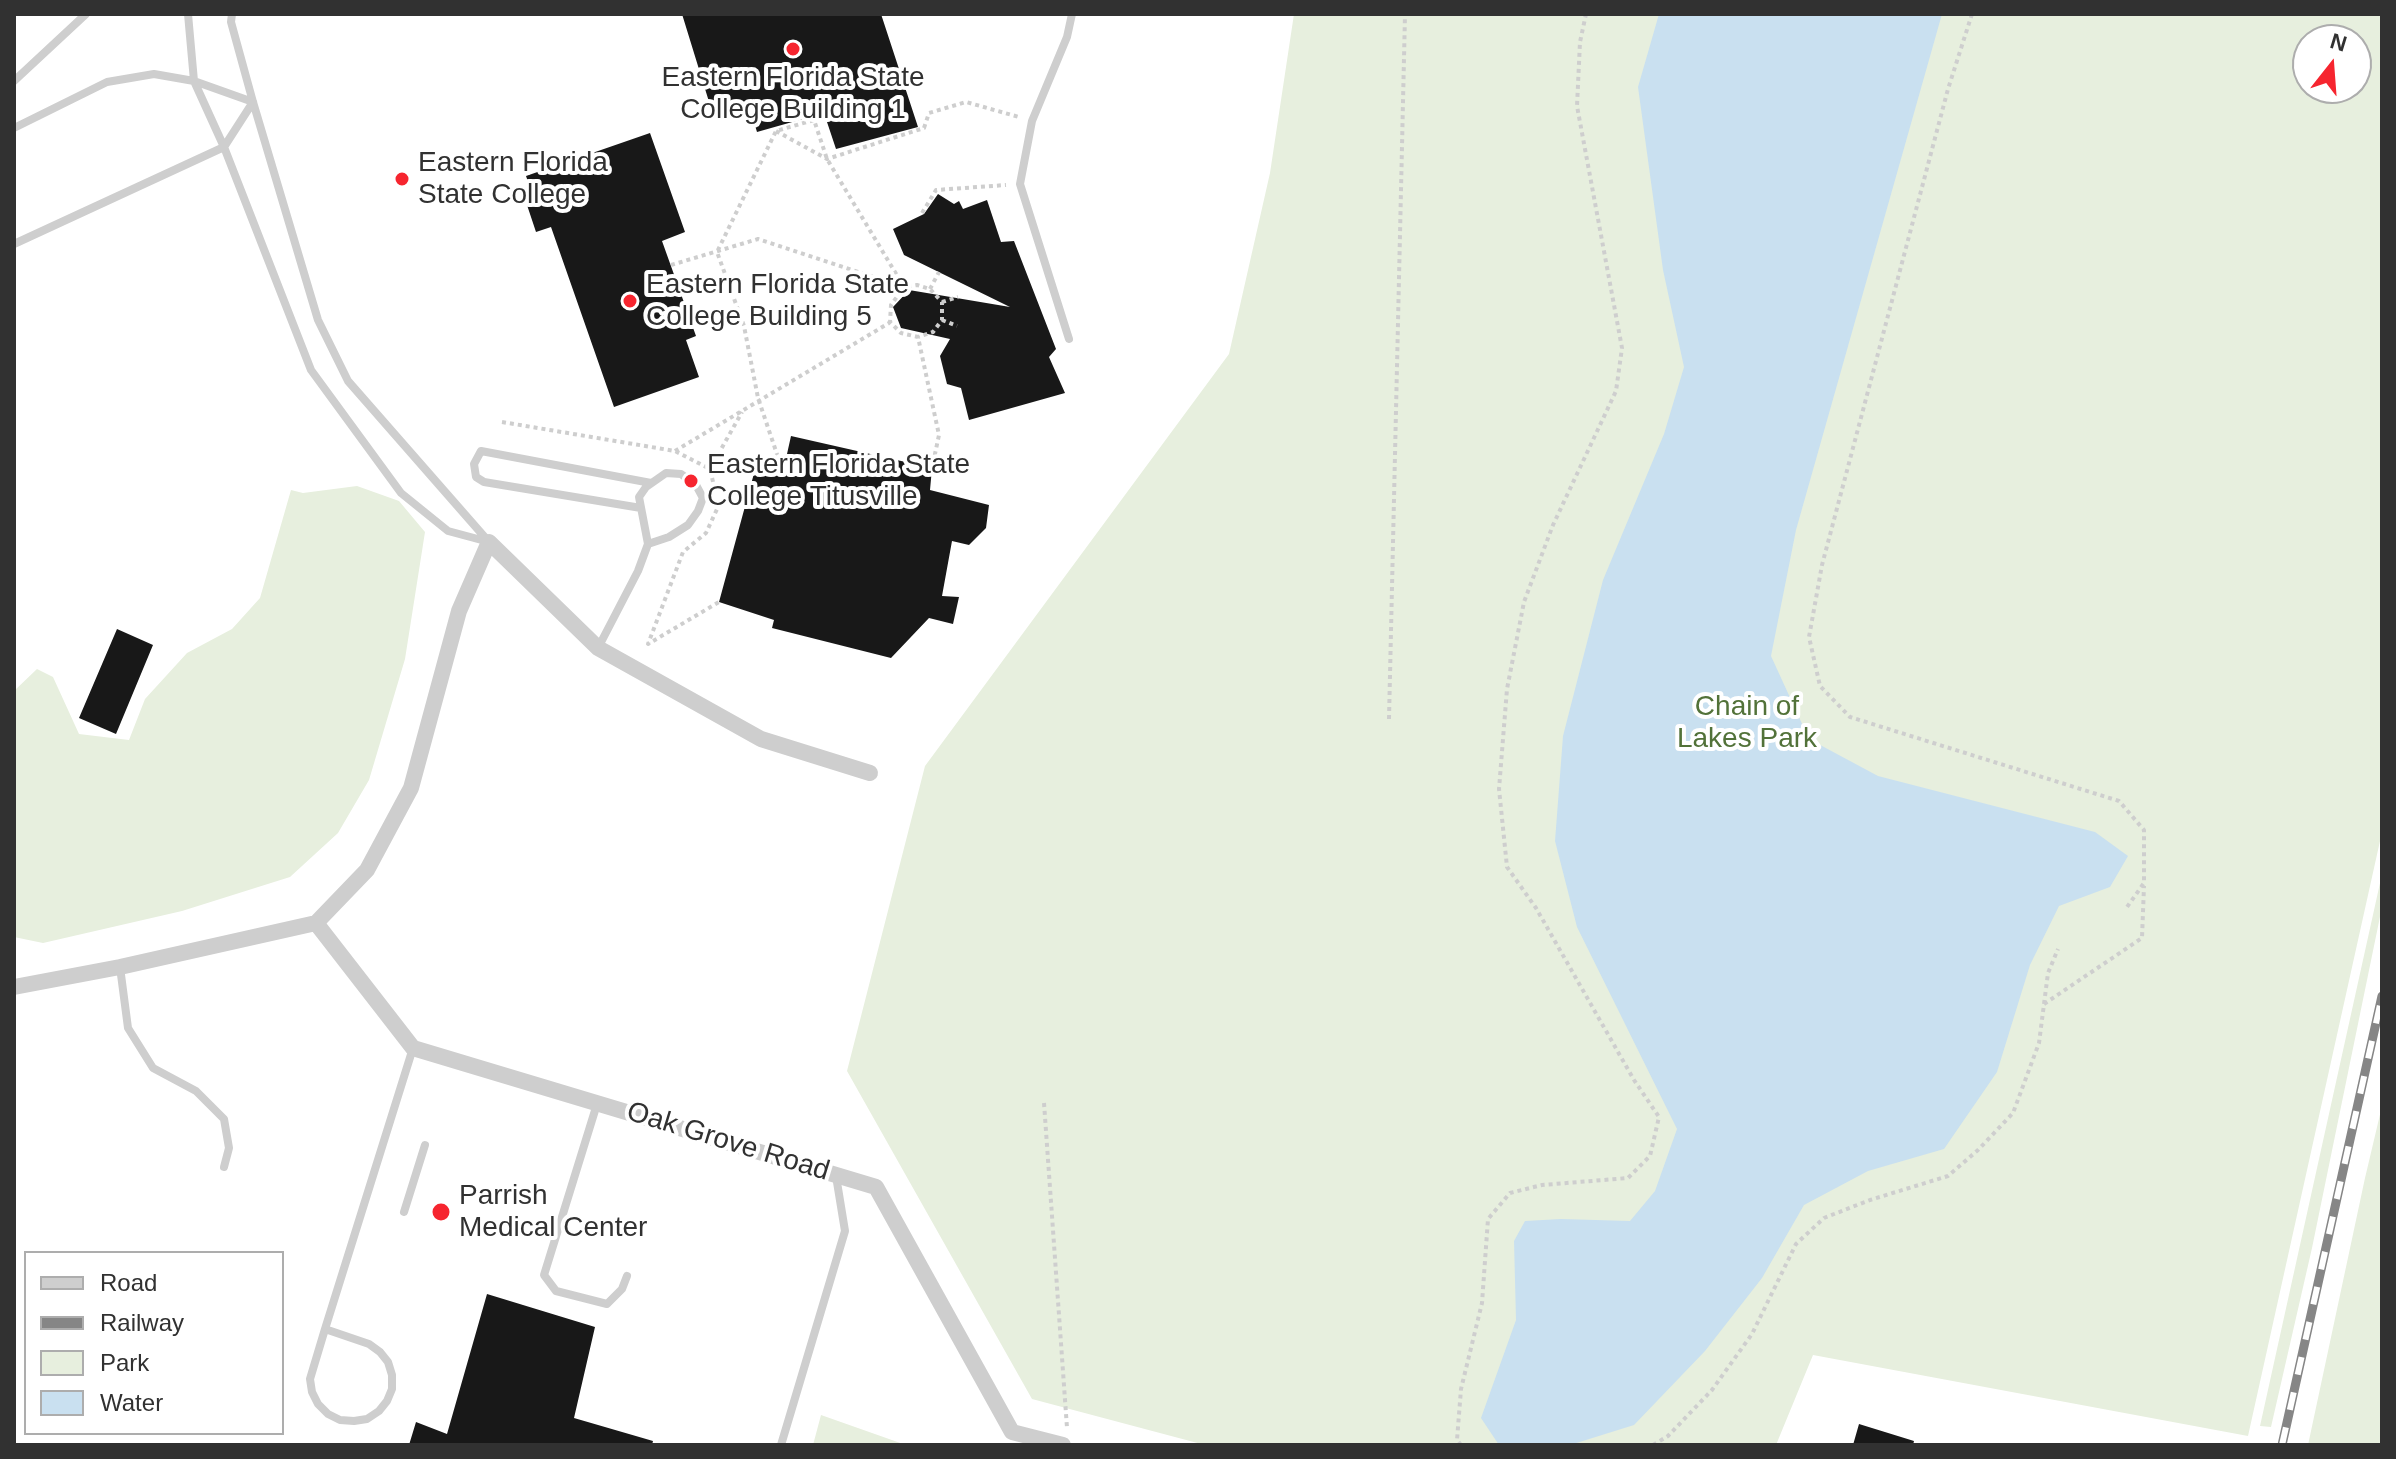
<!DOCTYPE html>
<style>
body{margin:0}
#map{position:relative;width:2396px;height:1459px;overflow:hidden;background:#fff;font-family:Arial,sans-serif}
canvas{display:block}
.frame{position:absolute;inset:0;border:16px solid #313131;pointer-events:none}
.legend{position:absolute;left:24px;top:1251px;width:260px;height:184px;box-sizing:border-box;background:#fff;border:2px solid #adadad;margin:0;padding:10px 14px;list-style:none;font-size:24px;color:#313131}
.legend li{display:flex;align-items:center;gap:16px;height:40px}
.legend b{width:40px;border:2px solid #adadad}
.north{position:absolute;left:2292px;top:24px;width:80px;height:80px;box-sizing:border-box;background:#fff;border:2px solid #adadad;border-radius:50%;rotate:17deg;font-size:22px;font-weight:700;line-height:32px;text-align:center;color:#313131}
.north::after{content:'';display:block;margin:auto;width:28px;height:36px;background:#f6252f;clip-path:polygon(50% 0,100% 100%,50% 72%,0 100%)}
</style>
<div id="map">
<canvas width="2396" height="1459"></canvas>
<div class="frame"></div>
<ul class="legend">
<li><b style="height:10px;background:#cecece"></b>Road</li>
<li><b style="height:10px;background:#868686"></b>Railway</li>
<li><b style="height:22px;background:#e7efde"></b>Park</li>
<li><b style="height:22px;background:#c9e0f0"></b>Water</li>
</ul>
<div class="north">N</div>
</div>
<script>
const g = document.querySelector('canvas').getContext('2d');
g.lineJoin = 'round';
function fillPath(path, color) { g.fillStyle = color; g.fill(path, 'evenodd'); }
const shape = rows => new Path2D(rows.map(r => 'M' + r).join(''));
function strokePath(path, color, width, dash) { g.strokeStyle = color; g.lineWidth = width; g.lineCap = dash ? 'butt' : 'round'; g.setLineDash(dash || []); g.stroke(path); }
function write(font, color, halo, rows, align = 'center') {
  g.font = font + ' Arial,sans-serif'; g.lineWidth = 8; g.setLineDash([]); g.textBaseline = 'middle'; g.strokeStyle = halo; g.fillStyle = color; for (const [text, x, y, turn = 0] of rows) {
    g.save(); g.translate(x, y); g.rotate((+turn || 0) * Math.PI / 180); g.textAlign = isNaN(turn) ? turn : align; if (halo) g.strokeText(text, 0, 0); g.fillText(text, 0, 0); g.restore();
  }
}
fillPath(shape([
 [1294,14,2382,14,2382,832,2248,1436,1813,1355,1776,1445,1205,1445,1032,1399,847,1071,925,766,1229,354,1270,173],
 [2308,40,2356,40,2356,88,2308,88],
 [357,486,399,501,425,532,405,659,369,780,338,833,290,877,182,911,43,943,14,937,14,691,37,669,53,677,79,734,129,740,145,699,187,653,232,629,260,598,291,490,303,493],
 [2382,874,2382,907,2312,1248,2271,1427,2260,1426],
 [2382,1106,2382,1445,2308,1445,2365,1178],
 [821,1415,906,1445,813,1445]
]), '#e7efde');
fillPath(shape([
 [1659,14,1942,14,1796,530,1771,656,1809,739,1878,776,2095,832,2128,856,2110,887,2059,906,2030,965,1997,1072,1944,1149,1868,1171,1804,1205,1762,1278,1705,1351,1634,1425,1570,1445,1499,1445,1481,1418,1516,1320,1514,1241,1525,1221,1561,1219,1630,1221,1655,1191,1677,1129,1577,927,1555,841,1563,736,1603,580,1664,434,1684,367,1663,270,1638,87]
]), '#c9e0f0');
fillPath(shape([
 [682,14,881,14,918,127,836,149,824,113,757,132,749,106,714,118],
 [650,133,685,232,662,241,696,336,686,340,699,377,614,407,551,227,536,232,526,202,534,199,526,176],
 [938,194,954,204,959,201,963,209,987,200,1001,242,1014,241,1056,349,1049,357,1065,393,969,420,961,388,947,384,940,356,950,339,901,328,893,307,909,290,1010,307,904,255,893,229,924,214],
 [791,436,932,468,930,490,989,505,986,528,969,545,952,541,942,596,959,597,953,624,929,618,891,658,772,628,774,620,719,602,756,466,783,472],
 [117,629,153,645,116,734,79,718],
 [487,1294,595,1327,574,1418,653,1441,652,1445,409,1445,416,1422,447,1434],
 [1859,1424,1914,1441,1913,1445,1853,1445]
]), '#181818');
strokePath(shape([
 [1972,14,1948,89,1822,565,1809,637,1820,686,1850,717,2119,801,2144,830,2144,883,2127,907],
 [776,131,827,159,924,128,929,113,966,102,1019,117],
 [922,213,936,190,1006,185],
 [671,265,758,239,904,287,917,285,930,289,942,302,942,320,933,332,918,337],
 [930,289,939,272],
 [942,302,958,297],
 [942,320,957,326],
 [502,422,675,451,710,469,714,486],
 [675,451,889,323],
 [710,469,742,412],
 [783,472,758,398,744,326,717,252,776,131,814,120,827,159,904,287,891,305,890,322,901,333,918,337,939,435,932,468],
 [717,502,718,507,706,533,683,552,648,644,719,602],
 [1389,719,1405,14],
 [2044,1004,2142,938,2144,886],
 [1044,1103,1067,1428],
 [1461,1445,1457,1440,1461,1389,1482,1303,1488,1219,1510,1193,1542,1185,1628,1178,1650,1156,1659,1117,1634,1080,1536,908,1507,867,1499,789,1507,689,1524,602,1553,525,1616,391,1622,348,1577,106,1580,42,1586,14],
 [1653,1445,1668,1436,1712,1390,1752,1334,1796,1244,1824,1218,1870,1200,1948,1176,1978,1150,2013,1113,2039,1043,2048,973,2058,949]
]), '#cecece', 4, [4, 4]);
strokePath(shape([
 [188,14,194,81,224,147,311,370,401,493,448,531,489,542],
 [232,14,231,22,253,102,318,320,348,381,489,542],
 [14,81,86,14],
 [14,128,107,82,154,74,194,81,253,102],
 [14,244,224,147,253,102],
 [1069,339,1020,184,1032,121,1067,37,1072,14],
 [641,508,484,482,476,477,474,464,481,451,651,483],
 [598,648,638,571,648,544,639,497,646,487,666,473,681,474,696,485,703,498,698,511,688,525,669,537,648,544],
 [120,967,128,1028,153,1068,196,1091,224,1119,229,1148,224,1167],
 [597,1104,544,1275,556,1291,607,1304,622,1289,627,1276],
 [404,1212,425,1145],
 [325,1329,413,1048],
 [325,1329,369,1344,380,1352,388,1362,392,1375,392,1389,387,1401,379,1411,367,1419,354,1421,340,1420,328,1414,318,1404,312,1392,310,1379,325,1329],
 [781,1445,845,1231,836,1176]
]), '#cecece', 8);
strokePath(shape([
 [316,923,413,1048,876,1187,1012,1432,1063,1445],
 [14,987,120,967,316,923,367,870,411,788,459,611,489,542,598,648,761,739,870,773]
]), '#cecece', 16);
const rail = shape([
 [2282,1445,2382,996]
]);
strokePath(rail, '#868686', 9);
strokePath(rail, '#fff', 6, [18]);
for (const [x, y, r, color] of [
 [793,49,8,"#f6252f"],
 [402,179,8,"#f6252f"],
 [630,301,8,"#f6252f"],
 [691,481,8,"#f6252f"],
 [441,1212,10,"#f6252f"]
]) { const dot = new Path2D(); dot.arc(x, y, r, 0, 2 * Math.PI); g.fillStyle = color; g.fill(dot); strokePath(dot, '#fff', 3); }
write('28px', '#313131', '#fff', [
 ["Eastern Florida State",793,78,"center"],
 ["College Building 1",793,110,"center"],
 ["Eastern Florida",418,163],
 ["State College",418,195],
 ["Eastern Florida State",646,285],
 ["College Building 5",646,317],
 ["Eastern Florida State",707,465],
 ["College Titusville",707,497],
 ["Parrish",459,1196],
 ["Medical Center",459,1228]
], 'left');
write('28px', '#527239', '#fff', [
 ["Chain of",1747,707],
 ["Lakes Park",1747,739]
]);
write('28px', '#313131', '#fff', [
 ["Oak Grove Road",728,1142,17]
]);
</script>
